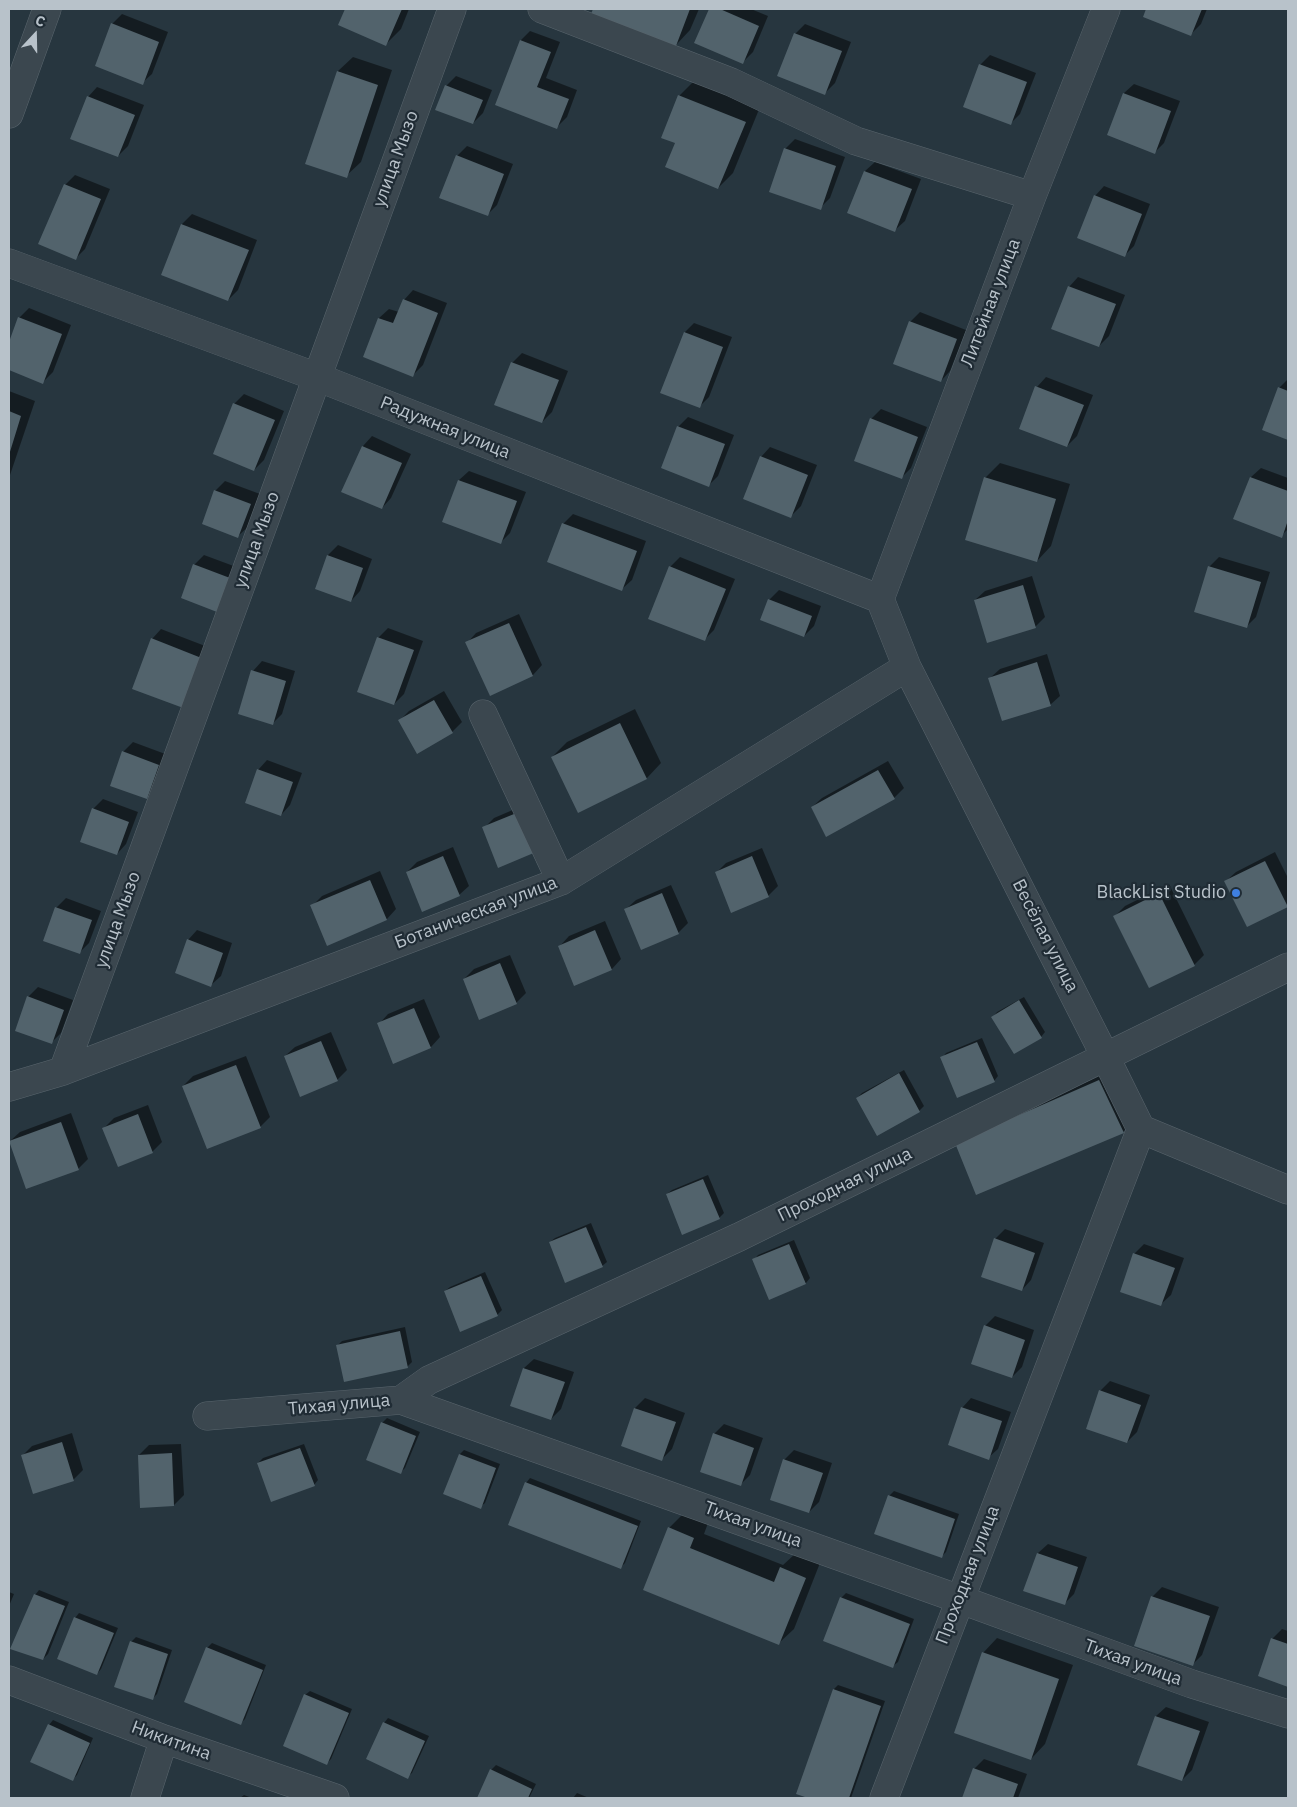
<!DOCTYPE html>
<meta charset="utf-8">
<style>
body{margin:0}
#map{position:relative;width:1297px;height:1807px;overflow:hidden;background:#27363f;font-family:"IBM Plex Sans",sans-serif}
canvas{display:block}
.frame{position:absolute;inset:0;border:10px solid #b8c2ca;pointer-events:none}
.north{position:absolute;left:10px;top:10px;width:50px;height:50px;-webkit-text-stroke:4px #202c35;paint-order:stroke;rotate:21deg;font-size:14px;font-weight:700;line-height:20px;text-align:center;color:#b8c2ca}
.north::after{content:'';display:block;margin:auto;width:18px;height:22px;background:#b8c2ca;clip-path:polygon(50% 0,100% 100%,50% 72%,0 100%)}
</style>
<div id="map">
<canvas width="1297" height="1807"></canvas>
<div class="frame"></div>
<div class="north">С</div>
</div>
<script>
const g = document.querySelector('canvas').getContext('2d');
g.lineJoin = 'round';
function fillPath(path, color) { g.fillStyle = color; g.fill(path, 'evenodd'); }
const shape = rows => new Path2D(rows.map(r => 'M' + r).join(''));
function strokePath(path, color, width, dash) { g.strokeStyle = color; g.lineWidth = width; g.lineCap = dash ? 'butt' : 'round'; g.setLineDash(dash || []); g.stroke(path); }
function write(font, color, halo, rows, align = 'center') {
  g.font = font + ' "IBM Plex Sans",sans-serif'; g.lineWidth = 4.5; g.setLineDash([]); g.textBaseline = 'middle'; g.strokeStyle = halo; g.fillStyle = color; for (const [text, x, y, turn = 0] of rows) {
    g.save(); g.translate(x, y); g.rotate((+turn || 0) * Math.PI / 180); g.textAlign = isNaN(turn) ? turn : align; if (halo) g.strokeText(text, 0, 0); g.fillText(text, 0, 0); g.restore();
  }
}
fillPath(shape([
 [346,9,409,9,401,29,386,44,340,24],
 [594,9,699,9,690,30,676,45,592,13],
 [710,9,751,9,768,16,753,52,743,62,696,42],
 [1148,9,1207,9,1201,24,1191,34,1145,16],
 [122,14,168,32,152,74,142,83,112,24],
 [805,24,851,42,835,83,825,93,795,34],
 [530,31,560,42,546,78,577,90,567,117,557,127,496,104,521,40],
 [990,55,1036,73,1020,114,1010,124,980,65],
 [353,57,392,70,361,162,346,176,338,71],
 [456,76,492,90,483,113,473,123,446,86],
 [694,81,760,107,733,173,718,188,677,142,663,137,680,95],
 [1134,84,1180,101,1164,143,1155,152,1108,134,1124,93],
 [97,87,144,105,128,146,118,156,88,97],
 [795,139,845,157,830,198,820,208,785,149],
 [467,146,513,164,497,205,487,215,457,156],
 [875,162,921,179,905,221,895,230,865,171],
 [75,175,110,189,85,249,76,258,65,185],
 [1104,186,1150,204,1134,246,1125,255,1095,196],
 [192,214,257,240,238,290,228,300,162,274,182,224],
 [1078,277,1125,295,1109,336,1099,346,1069,287],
 [413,290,447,303,423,365,413,375,364,357,379,318,389,309,399,312,404,300],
 [29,308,71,325,53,372,43,382,9,369,9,345,19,318],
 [920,312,966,330,950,371,941,381,910,322],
 [694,323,732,337,709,397,700,406,662,392,685,332],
 [522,353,568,371,552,412,542,422,512,363],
 [1046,377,1093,395,1077,436,1067,446,1037,387],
 [1288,379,1288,439,1263,429,1279,388],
 [9,391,35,401,9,478],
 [244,394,284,411,264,460,254,470,234,404],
 [881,409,927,427,911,468,901,478,871,419],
 [688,417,734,435,718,476,709,485,678,427],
 [372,436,411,454,391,498,382,508,343,491,363,446],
 [770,447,817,465,801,506,791,516,761,457],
 [1000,463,1070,484,1051,546,1037,561,985,478],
 [1261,468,1288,478,1288,529,1281,536,1235,519,1251,477],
 [469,471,526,492,510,533,500,543,459,480],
 [225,481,260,494,248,527,238,536,215,491],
 [573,514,646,541,632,580,622,589,563,524],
 [338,545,372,559,360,591,351,601,316,588,328,555],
 [204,555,239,568,217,611,194,565],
 [680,557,735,579,714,630,704,640,670,567],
 [1219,557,1270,572,1256,617,1246,627,1209,567],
 [1032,576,1045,617,1035,627,975,600,985,591],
 [779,590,821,606,814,626,804,636,769,600],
 [519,614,542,665,533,675,490,695,467,643,476,633],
 [388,628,423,641,404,694,394,704,378,638],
 [161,629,213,649,186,707,152,639],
 [1047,654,1060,696,1050,705,990,678,1000,669],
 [262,661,295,671,282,714,272,724,253,671],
 [444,691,462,722,452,732,399,721,409,711],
 [635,709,661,763,647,778,579,811,552,757,567,742],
 [133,742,168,755,156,788,146,798,123,752],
 [267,760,302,773,290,805,281,815,258,770],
 [888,761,904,788,894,798,812,807,822,798],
 [103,799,138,812,126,844,117,854,93,809],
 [529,803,545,842,484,828,494,818],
 [453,847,469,886,459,895,407,872,417,862],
 [762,848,778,886,768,896,732,911,717,872,726,863],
 [1275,852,1288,878,1288,905,1248,925,1226,881,1236,872],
 [380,871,396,909,387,919,312,906,322,896],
 [1169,884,1204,955,1194,965,1115,916,1125,906],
 [671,885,688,923,678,933,626,909,636,900],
 [66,898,101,911,89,943,79,953,56,908],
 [605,921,621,959,612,969,575,984,560,946,569,936],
 [197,930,232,943,221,976,211,985,188,940],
 [510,955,526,993,516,1003,464,979,474,969],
 [38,987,73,1000,61,1033,51,1043,28,997],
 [1024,997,1045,1032,1041,1037,993,1017,997,1012],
 [424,999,440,1037,431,1047,379,1024,388,1014],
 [331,1032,347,1070,337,1080,285,1056,295,1047],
 [982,1038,998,1076,994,1081,942,1058,946,1053],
 [246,1056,270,1117,260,1127,183,1086,193,1076],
 [904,1070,924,1106,919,1111,878,1134,857,1098,862,1093],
 [1109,1072,1133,1122,1123,1132,966,1134],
 [148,1105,162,1142,152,1152,104,1128,114,1118],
 [71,1113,88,1159,78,1169,10,1141,20,1132],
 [708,1175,724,1213,719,1218,683,1233,667,1194,672,1190],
 [591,1223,607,1262,602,1266,550,1242,555,1238],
 [1005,1229,1044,1243,1031,1280,1022,1290,995,1239],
 [794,1240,810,1278,806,1283,769,1299,754,1260,758,1255],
 [1144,1244,1184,1258,1171,1295,1161,1304,1134,1254],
 [485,1272,502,1310,497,1315,445,1291,450,1287],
 [995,1316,1034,1330,1022,1367,1012,1377,985,1326],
 [405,1327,412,1362,408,1366,345,1380,338,1345,342,1341],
 [534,1359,574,1372,561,1409,551,1419,512,1405,524,1368],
 [1110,1381,1150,1395,1137,1432,1127,1442,1100,1391],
 [645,1398,685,1413,672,1449,662,1459,623,1445,635,1408],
 [971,1398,1011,1412,998,1449,988,1458,962,1408],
 [387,1418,420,1432,405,1468,401,1472,382,1423],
 [724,1424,763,1438,750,1475,741,1484,714,1434],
 [72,1433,83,1470,73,1480,22,1456,32,1446],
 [181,1444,184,1495,174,1505,142,1506,139,1455,149,1445],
 [304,1444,318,1480,314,1485,258,1463,263,1458],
 [464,1450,500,1464,485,1503,480,1507,460,1454],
 [794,1450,832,1463,819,1502,809,1512,784,1460],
 [530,1478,641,1521,625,1563,621,1567,526,1483],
 [894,1491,959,1514,946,1552,941,1557,889,1496],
 [684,1513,708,1523,704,1534,783,1565,796,1553,820,1563,794,1629,779,1643,669,1528],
 [1048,1544,1087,1557,1074,1594,1064,1604,1038,1553],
 [1162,1587,1219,1607,1202,1655,1192,1665,1152,1597],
 [39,1590,69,1602,48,1654,43,1659,35,1595],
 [9,1592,14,1594,9,1606],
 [846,1593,914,1619,898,1662,893,1666,841,1598],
 [79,1613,118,1628,101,1669,97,1674,75,1618],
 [1282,1629,1288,1631,1288,1685,1260,1676,1272,1639],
 [136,1637,172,1650,157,1694,152,1699,131,1642],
 [997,1638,1073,1665,1045,1744,1031,1759,983,1653],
 [212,1643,266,1665,245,1719,241,1723,207,1648],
 [838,1685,885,1701,851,1798,812,1798,797,1793,834,1689],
 [310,1691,352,1709,331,1759,327,1763,305,1695],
 [1166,1707,1209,1722,1192,1770,1182,1780,1139,1764,1156,1716],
 [388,1718,429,1736,412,1773,407,1777,384,1723],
 [53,1720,93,1738,77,1775,72,1780,49,1725],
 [984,1759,1027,1774,1018,1798,963,1798,974,1769],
 [496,1765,536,1784,529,1798,478,1798,491,1770],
 [577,1793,589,1798,573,1798],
 [244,1795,252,1798,240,1798]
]), '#0007');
fillPath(shape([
 [345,9,402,9,386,46,338,25],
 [593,9,690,9,676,46,591,14],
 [709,9,720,9,759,26,743,64,694,43],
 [1146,9,1202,9,1191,36,1143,17],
 [111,23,159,42,143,85,95,66],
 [794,33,842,51,825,95,777,76],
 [520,40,551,52,537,87,569,99,557,129,495,105],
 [979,64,1027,82,1011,125,963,107],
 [337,71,378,85,347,178,305,164],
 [445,85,483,100,473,124,435,110],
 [1123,93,1171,111,1155,154,1107,135],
 [678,95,746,122,718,189,665,167,675,143,661,138],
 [87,96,135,115,118,157,70,139],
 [784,148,836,166,821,210,769,192],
 [456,155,504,174,488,216,439,198],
 [864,171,912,189,895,232,847,213],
 [64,184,101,199,76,260,38,244],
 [1094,195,1142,214,1125,257,1077,238],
 [181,224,249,250,228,301,161,275],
 [1068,286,1116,304,1099,347,1051,329],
 [403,299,438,313,413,377,363,357,378,318,393,323],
 [18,317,62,334,43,384,9,370,9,342],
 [909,321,957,339,941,382,893,364],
 [684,332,723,347,700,408,660,393],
 [511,362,559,380,542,423,494,405],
 [1035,386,1084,405,1067,447,1019,429],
 [1278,387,1288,391,1288,440,1262,430],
 [233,403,275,420,254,471,213,454],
 [9,411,21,416,9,455],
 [870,418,918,437,902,479,854,461],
 [677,426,725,444,709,487,661,468],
 [362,446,402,463,382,509,341,492],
 [760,456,808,475,791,518,743,499],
 [984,477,1056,499,1037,562,965,540],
 [1250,477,1288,491,1288,520,1282,538,1233,519],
 [458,480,517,501,501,544,442,522],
 [214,490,251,504,238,538,202,524],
 [562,523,637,551,622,591,547,562],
 [327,555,363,568,351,602,315,589],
 [193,564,230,578,217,612,181,598],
 [669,566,726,589,705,641,648,619],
 [1208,566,1261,582,1247,628,1194,612],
 [1023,585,1036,628,987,643,974,600],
 [768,599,812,616,804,637,760,620],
 [509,623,533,676,490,696,465,642],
 [377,637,414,650,394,705,357,692],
 [151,638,204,659,186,709,132,689],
 [1037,662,1051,706,1002,721,988,678],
 [251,670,286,681,273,725,238,714],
 [434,700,453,733,417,754,398,720],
 [620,723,647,779,578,813,551,757],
 [122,751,159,765,147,799,110,786],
 [257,769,293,782,281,816,245,803],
 [878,770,895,799,826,837,811,807],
 [92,808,129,822,117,855,80,842],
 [519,812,536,852,498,868,482,827],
 [443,856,460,896,422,912,406,872],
 [752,856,769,897,731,913,715,872],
 [1265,861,1288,907,1247,927,1224,881],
 [370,880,387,920,327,946,310,905],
 [662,893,679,934,641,950,624,909],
 [1159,893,1195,966,1149,988,1113,916],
 [55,907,92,920,80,954,43,941],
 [595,930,612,970,574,986,558,946],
 [187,939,223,953,211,987,175,973],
 [500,963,517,1004,479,1020,463,979],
 [27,996,64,1010,52,1044,15,1031],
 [1019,1000,1042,1038,1014,1054,991,1017],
 [414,1008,431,1048,393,1064,377,1023],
 [321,1041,338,1081,300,1097,284,1056],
 [977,1042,995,1082,957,1098,940,1057],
 [236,1065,261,1128,207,1149,182,1086],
 [899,1073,920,1112,877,1136,856,1098],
 [1099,1080,1124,1133,976,1195,955,1143],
 [138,1114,153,1153,118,1167,102,1128],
 [61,1122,79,1170,26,1189,9,1141],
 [703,1179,720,1219,682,1235,666,1194],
 [586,1227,603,1267,565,1283,549,1242],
 [994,1238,1035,1253,1022,1291,981,1277],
 [789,1244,806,1284,769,1300,752,1259],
 [1133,1253,1175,1268,1161,1306,1120,1292],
 [481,1276,498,1316,460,1332,444,1291],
 [984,1325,1025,1340,1012,1378,971,1364],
 [400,1331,408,1368,344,1382,336,1345],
 [523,1368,565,1382,551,1420,510,1406],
 [1099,1390,1141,1405,1127,1443,1086,1429],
 [961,1407,1002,1421,989,1460,948,1445],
 [634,1408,676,1422,662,1461,621,1446],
 [381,1422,416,1436,401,1474,366,1460],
 [713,1433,754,1448,741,1486,700,1472],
 [62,1442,74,1481,33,1494,21,1455],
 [300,1448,315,1486,271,1502,257,1463],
 [172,1453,174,1506,140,1508,138,1455],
 [459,1454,496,1468,481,1509,443,1494],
 [783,1459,823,1473,809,1513,770,1500],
 [525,1482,638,1526,621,1569,508,1525],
 [888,1495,955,1519,942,1558,874,1534],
 [668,1527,694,1538,690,1548,774,1582,780,1567,806,1578,779,1645,643,1590],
 [1037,1553,1078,1567,1065,1605,1023,1591],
 [34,1594,65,1606,43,1660,10,1649],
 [1151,1596,1210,1616,1193,1666,1134,1646],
 [840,1597,910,1624,893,1668,823,1641],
 [74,1617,114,1633,97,1675,57,1659],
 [1271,1638,1288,1644,1288,1687,1258,1676],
 [130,1641,168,1654,153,1700,114,1687],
 [206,1647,263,1670,241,1725,184,1702],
 [982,1652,1059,1679,1031,1760,954,1733],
 [833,1689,881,1706,849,1798,808,1798,796,1794],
 [304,1694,349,1713,327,1765,283,1746],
 [1155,1716,1200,1731,1182,1781,1137,1765],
 [383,1722,425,1741,408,1779,366,1759],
 [48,1724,90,1743,73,1781,30,1762],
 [973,1768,1018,1784,1013,1798,962,1798],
 [490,1769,532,1789,528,1798,477,1798]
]), '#52636c');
const minor = shape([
 [542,9,731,82,856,141,1032,196],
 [9,114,47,9],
 [9,263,317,377,880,599],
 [880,599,907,667,1106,1058,1141,1129,1288,1190],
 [880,599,1032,196,1106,9],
 [483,714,561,881],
 [63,1071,452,9],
 [9,1087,63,1071,561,881,907,667],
 [401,1400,429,1380,739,1237,1288,967],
 [207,1416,401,1400,959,1599,1192,1684,1288,1714],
 [9,1680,164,1739,335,1798],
 [145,1798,164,1739],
 [884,1798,1141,1129]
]);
strokePath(minor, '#59656d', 29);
strokePath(minor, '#3b474f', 28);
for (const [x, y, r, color] of [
 [1236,893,5,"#3f7fe0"]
]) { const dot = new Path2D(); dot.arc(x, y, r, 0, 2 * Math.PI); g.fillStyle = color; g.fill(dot); strokePath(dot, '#202c35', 2); }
write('18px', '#b8c2ca', '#202c35', [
 ["улица Мызо",396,159,-70],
 ["Литейная улица",991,303,-69],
 ["Радужная улица",445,428,22],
 ["улица Мызо",257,540,-70],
 ["Ботаническая улица",476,913,-21],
 ["улица Мызо",118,920,-70],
 ["Весёлая улица",1045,936,63],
 ["Проходная улица",845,1185,-26],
 ["Тихая улица",339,1405,-5],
 ["Тихая улица",753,1525,20],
 ["Проходная улица",968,1575,-69],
 ["Тихая улица",1133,1663,20],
 ["Никитина",171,1741,20]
]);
write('18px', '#b8c2ca', '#202c35', [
 ["BlackList Studio",1226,893]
], 'right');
</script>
